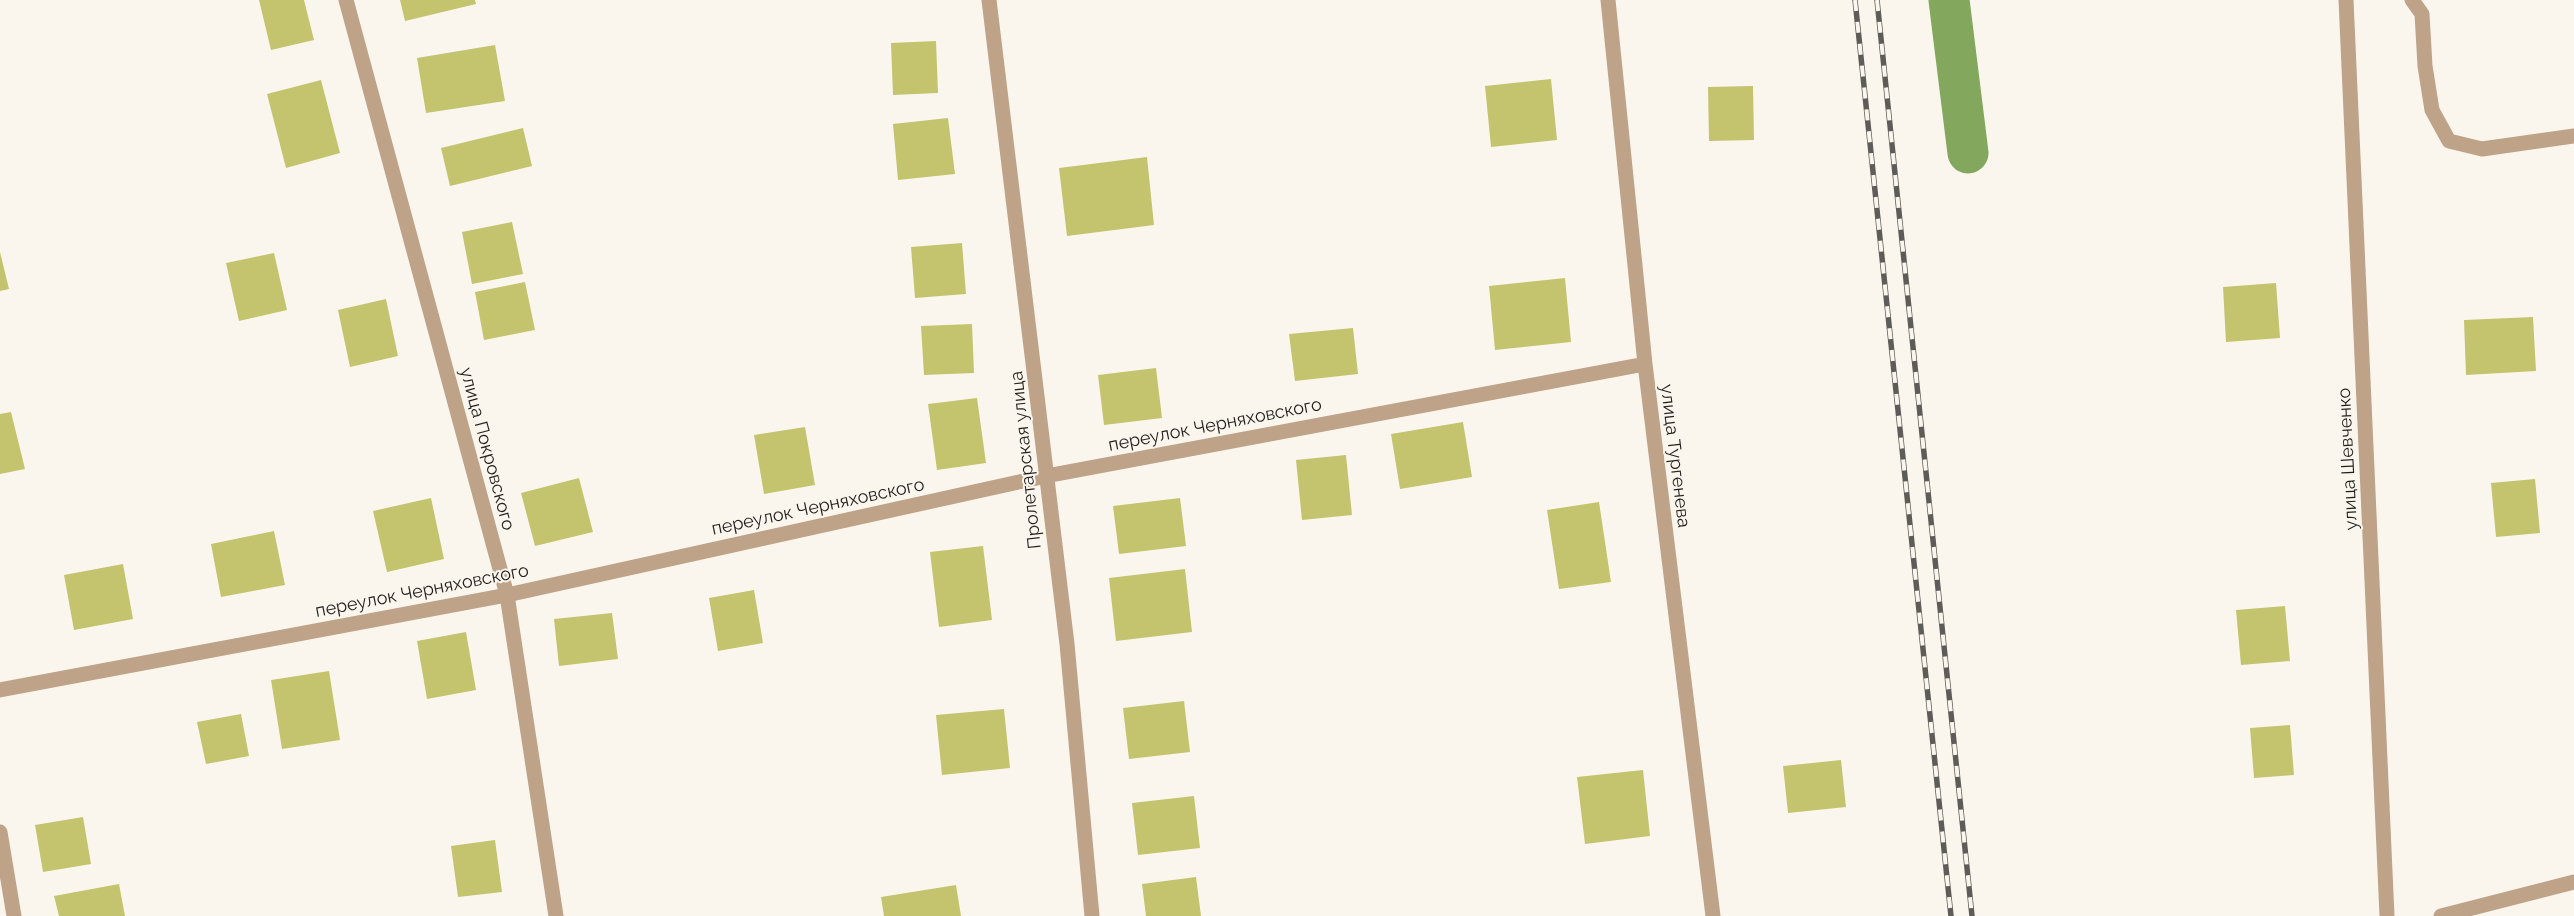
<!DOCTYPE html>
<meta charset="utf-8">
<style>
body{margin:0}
canvas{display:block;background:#faf6ed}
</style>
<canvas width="2574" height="916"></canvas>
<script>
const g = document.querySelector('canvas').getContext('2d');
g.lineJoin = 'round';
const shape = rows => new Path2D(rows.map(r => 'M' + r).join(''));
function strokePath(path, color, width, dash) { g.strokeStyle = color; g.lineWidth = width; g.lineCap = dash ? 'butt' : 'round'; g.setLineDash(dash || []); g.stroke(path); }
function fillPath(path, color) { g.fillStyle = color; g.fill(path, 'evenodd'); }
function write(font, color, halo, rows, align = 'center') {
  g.font = font + ' Raleway,sans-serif'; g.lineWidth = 4; g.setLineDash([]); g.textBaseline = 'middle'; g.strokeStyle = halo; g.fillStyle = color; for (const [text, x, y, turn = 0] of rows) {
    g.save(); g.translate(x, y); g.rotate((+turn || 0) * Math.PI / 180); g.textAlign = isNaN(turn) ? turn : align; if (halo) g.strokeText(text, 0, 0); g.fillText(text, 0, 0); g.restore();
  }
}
strokePath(shape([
 [1949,0,1968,153]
]), '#84a75e', 41);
fillPath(shape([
 [259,0,304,0,314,40,271,50],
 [400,0,475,0,476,4,405,21],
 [936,41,938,93,893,95,891,43],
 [495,45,505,101,426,113,417,58],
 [1551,79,1557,140,1491,147,1485,86],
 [321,80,340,153,286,168,267,94],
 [1753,86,1754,140,1709,141,1708,87],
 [948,118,955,174,898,180,893,124],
 [523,128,532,166,450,186,441,148],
 [1147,157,1154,225,1067,236,1059,168],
 [512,222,523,274,472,284,462,232],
 [962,243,966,294,915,298,911,247],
 [0,252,9,289,0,291],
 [274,253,287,310,239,321,226,263],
 [1565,278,1571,342,1495,350,1489,286],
 [525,282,535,330,484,340,475,292],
 [2276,283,2280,338,2226,342,2223,287],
 [386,299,398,356,350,367,338,310],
 [2533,317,2536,371,2466,375,2464,320],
 [972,324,974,373,924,375,921,326],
 [1353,328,1358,374,1295,381,1289,334],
 [1156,368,1162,418,1104,425,1098,375],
 [977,398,986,463,937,470,928,404],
 [11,412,25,469,0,474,0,414],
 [1463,422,1472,477,1400,489,1391,434],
 [805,427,815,485,764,494,754,435],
 [1346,455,1352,515,1302,520,1296,460],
 [579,478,593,532,535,546,521,493],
 [2535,479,2540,533,2496,537,2491,483],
 [431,498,444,559,387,572,373,511],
 [1180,498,1186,546,1119,554,1113,506],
 [1599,502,1611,582,1559,589,1547,510],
 [274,531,285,585,221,597,211,544],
 [983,546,992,620,939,627,930,552],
 [123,564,133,619,74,630,64,575],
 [1185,569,1192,632,1116,641,1109,578],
 [754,590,763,643,718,651,709,598],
 [2285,606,2290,661,2241,665,2236,610],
 [612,613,618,659,559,666,554,619],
 [466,632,476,690,427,699,417,641],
 [329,671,340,740,282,749,271,680],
 [1184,701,1190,752,1129,759,1123,708],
 [1004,709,1010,768,942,775,936,715],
 [241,714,249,756,206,764,197,722],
 [2290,725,2294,775,2254,778,2250,728],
 [1841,760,1846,807,1788,813,1783,766],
 [1643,770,1650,836,1585,844,1577,777],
 [1194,796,1200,848,1138,855,1132,803],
 [83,817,91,864,43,872,35,825],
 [495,840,502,892,458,897,451,846],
 [1196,877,1201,916,1146,916,1142,884],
 [119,884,125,916,59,916,54,896],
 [956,885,961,916,884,916,881,897]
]), '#c4c46f');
strokePath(shape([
 [346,0,507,595,556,916],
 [989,0,1067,644,1092,916],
 [1608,0,1645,364,1713,916],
 [2346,0,2387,916],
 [2412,0,2422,14,2425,66,2432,110,2449,141,2482,149,2574,136],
 [0,690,507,595,1046,476,1645,364],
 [0,832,14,916],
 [2441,916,2574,882]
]), '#bea389', 15);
const rail = shape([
 [1855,0,1951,916],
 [1877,0,1972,916]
]);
strokePath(rail, '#5e5c58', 5.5);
strokePath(rail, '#faf6ed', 4, [11]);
write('18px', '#201f1c', '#faf6ed', [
 ["переулок Черняховского",1215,425,-11],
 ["улица Покровского",487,449,75],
 ["улица Тургенева",1675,456,83],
 ["улица Шевченко",2348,459,-93],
 ["Пролетарская улица",1026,460,-96],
 ["переулок Черняховского",818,507,-12],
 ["переулок Черняховского",422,591,-11]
]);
</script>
